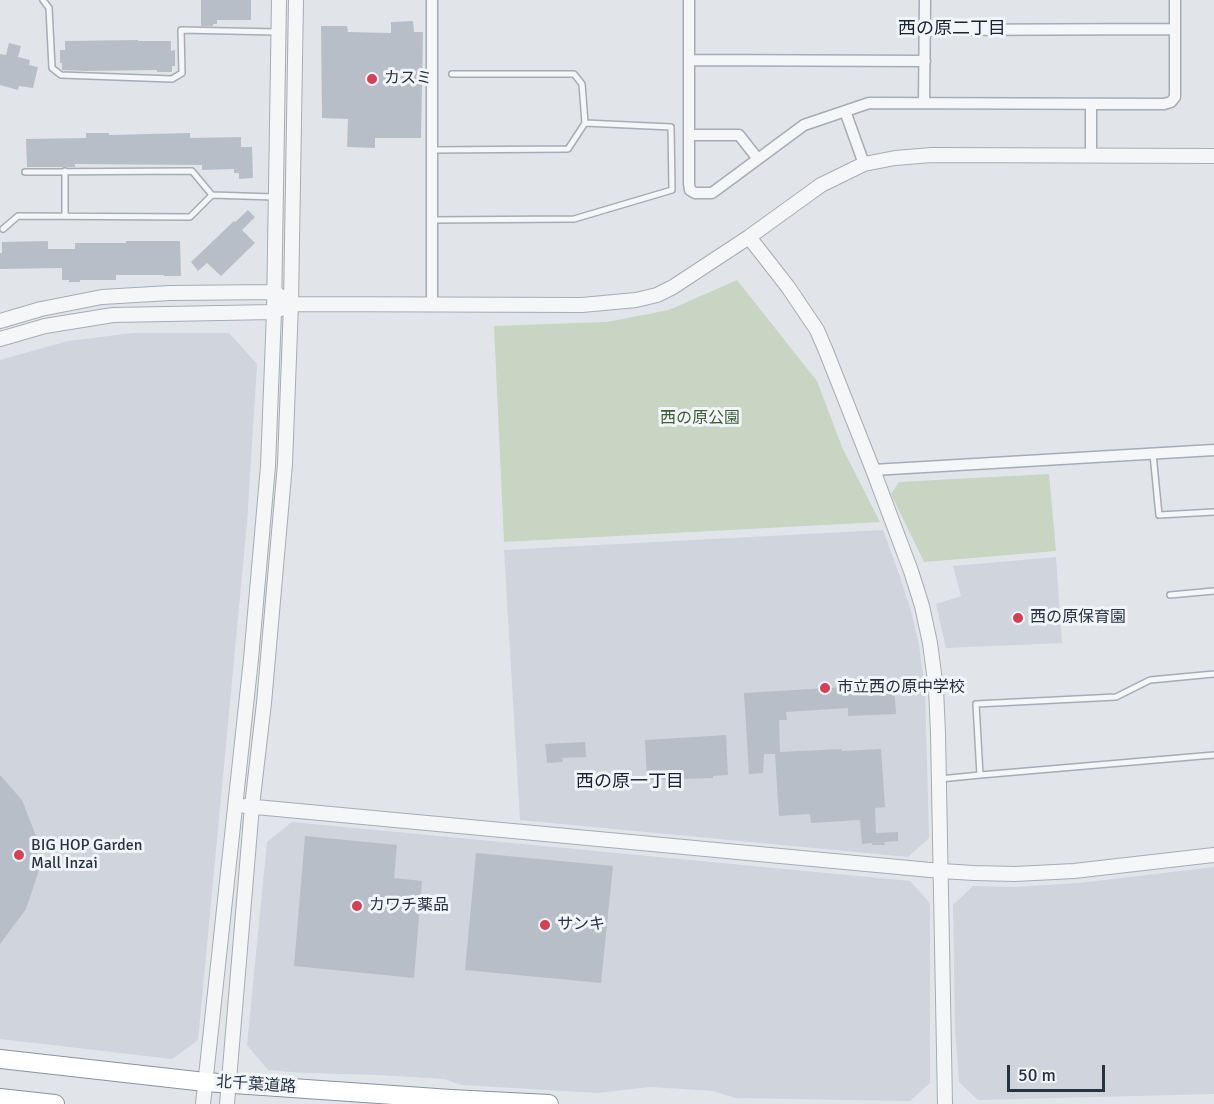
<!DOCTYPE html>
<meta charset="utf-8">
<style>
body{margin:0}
#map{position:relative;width:1214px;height:1104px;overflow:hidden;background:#e1e5ea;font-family:Signika,sans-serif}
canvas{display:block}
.scale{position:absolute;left:1007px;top:1065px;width:98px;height:27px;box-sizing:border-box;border:3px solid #293243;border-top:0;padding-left:8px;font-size:18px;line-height:21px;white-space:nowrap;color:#293243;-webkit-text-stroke:4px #f1f4f8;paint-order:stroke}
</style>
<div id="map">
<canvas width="1214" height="1104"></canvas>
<div class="scale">50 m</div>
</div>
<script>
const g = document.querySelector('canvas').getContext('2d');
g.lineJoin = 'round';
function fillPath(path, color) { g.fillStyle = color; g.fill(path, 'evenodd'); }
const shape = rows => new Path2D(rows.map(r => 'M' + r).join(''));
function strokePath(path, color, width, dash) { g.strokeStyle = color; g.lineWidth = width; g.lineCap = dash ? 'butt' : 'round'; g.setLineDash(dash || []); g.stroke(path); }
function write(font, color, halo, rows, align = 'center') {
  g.font = font + ' Signika,"Noto Sans JP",sans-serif'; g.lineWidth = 6; g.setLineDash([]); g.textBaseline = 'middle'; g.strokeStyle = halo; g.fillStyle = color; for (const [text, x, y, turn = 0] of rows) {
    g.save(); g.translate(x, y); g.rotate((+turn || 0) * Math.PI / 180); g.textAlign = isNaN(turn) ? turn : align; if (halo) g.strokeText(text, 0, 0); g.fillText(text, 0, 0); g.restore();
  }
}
fillPath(shape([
 [133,333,229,333,257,364,247,523,198,1040,172,1059,0,1039,0,360,68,341],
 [883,530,899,574,911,611,919,645,925,689,929,838,908,857,520,820,504,550],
 [1056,557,1062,643,946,648,936,604,961,596,953,566],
 [292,822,910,881,930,903,930,1083,910,1101,735,1098,713,1091,650,1087,598,1093,462,1085,444,1079,378,1075,305,1073,268,1070,247,1045,267,842],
 [1214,867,1214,1094,978,1100,959,1082,955,1029,953,905,973,886,1015,887,1079,883]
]), '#cfd4dd');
fillPath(shape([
 [737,280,817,381,842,447,880,522,504,542,494,326,607,322,669,310],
 [1049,474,1056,551,924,562,891,494,899,482]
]), '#c7d5c2');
fillPath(shape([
 [201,0,251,0,251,20,217,20,217,24,213,24,213,26,201,26],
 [413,21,414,32,423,32,421,138,375,138,375,148,347,147,348,119,322,118,321,26,347,26,348,32,391,33,391,22],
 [138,40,138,41,171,41,171,51,175,50,175,66,172,66,172,72,157,72,157,70,86,71,62,70,62,63,60,63,60,50,65,50,65,41],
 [9,43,21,46,18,57,30,60,29,65,38,67,33,88,19,86,18,90,0,85,0,54,6,55],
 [86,133,109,133,109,135,190,133,190,138,241,137,241,147,252,147,253,178,239,179,239,173,234,173,234,169,202,170,202,165,75,164,75,167,27,167,26,139,86,138],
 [248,210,255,217,242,230,255,243,221,276,207,263,198,271,191,262,234,221,235,222],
 [48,241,48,249,75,249,75,243,126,243,126,241,180,241,181,276,164,276,164,275,116,275,116,280,80,280,80,282,69,282,69,280,62,280,62,268,0,269,0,253,2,253,2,242],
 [894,684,896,714,848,716,848,708,786,712,787,720,779,720,780,752,842,749,842,751,881,749,885,807,875,808,876,833,898,832,898,841,884,842,885,845,872,845,872,843,862,844,860,820,811,823,810,814,779,816,775,754,764,754,763,773,749,774,744,693],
 [726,735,728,775,713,776,713,778,647,780,645,740],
 [585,742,586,757,562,758,563,762,547,763,545,744],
 [0,775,22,800,36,836,38,873,26,909,0,944],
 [305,836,397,845,394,878,422,881,414,978,294,966],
 [476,853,613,866,601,983,465,970]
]), '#b8bec8');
const service = shape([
 [43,0,49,8,52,68,61,75,172,79,182,73,181,30,277,32],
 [432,150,568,149,585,123],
 [25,172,192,171,212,195,274,197],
 [65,216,65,171],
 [432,220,574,219,672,190,671,127,585,123,582,84,574,74,452,74],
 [3,229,18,216,190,217,212,195],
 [1153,454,1159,515,1214,512],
 [1170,595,1214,591],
 [980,775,1214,755],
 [940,779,980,775,976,704,1116,697,1150,680,1214,674]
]);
const minor = shape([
 [432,0,432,304],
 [689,0,689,184,690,190,695,193,712,193,804,125,869,103,1164,104,1171,102,1175,97,1175,0],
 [925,30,1175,29],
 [689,60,925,61],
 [924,103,925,0],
 [1091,104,1091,155],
 [845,111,864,164],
 [689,135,739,135,758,159],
 [873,470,1214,450]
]);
const tertiary = shape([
 [749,237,788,287,817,330,826,351,873,470,911,571,922,606,930,643,936,689,938,733,945,1104],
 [0,321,41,309,102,297,170,293,275,292,280,296],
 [0,339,45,326,113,315,274,312,291,304,582,305,636,300,657,295,673,287,749,237,821,185,864,164,895,158,932,155,1214,156],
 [245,806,941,871,974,873,1015,874,1074,871,1214,855],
 [203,1104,251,659,268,466,274,312,279,0],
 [227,1104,252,806,264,703,285,464,291,304,296,0]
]);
const trunk = shape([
 [0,1059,205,1082,451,1099,549,1104],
 [0,1098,55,1104]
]);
strokePath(service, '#a6acb5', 8);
strokePath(minor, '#a6acb5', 13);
strokePath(tertiary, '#a6acb5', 16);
strokePath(trunk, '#8892a2', 20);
strokePath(service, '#f4f6f8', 5);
strokePath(minor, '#f4f6f8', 10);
strokePath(tertiary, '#f4f6f8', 14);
strokePath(trunk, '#fff', 18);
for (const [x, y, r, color] of [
 [372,79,6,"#d44157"],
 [1018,618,6,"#d44157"],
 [825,688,6,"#d44157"],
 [19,855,6,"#d44157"],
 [357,906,6,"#d44157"],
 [545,925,6,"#d44157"]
]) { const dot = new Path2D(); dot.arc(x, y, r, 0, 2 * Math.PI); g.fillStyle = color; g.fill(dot); strokePath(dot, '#f1f4f8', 2); }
write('16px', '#293243', '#f1f4f8', [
 ["カスミ",384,79],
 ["西の原保育園",1030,618],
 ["市立西の原中学校",837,688],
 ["BIG HOP Garden",31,846],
 ["Mall Inzai",31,864],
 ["カワチ薬品",369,906],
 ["サンキ",557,925]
], 'left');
write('16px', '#3d5f35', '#f1f4f8', [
 ["西の原公園",700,419]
]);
write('16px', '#293243', '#f1f4f8', [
 ["北千葉道路",256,1085,4]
]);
write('18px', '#1b2334', '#f1f4f8', [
 ["西の原二丁目",952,29],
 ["西の原一丁目",630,782]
]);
</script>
